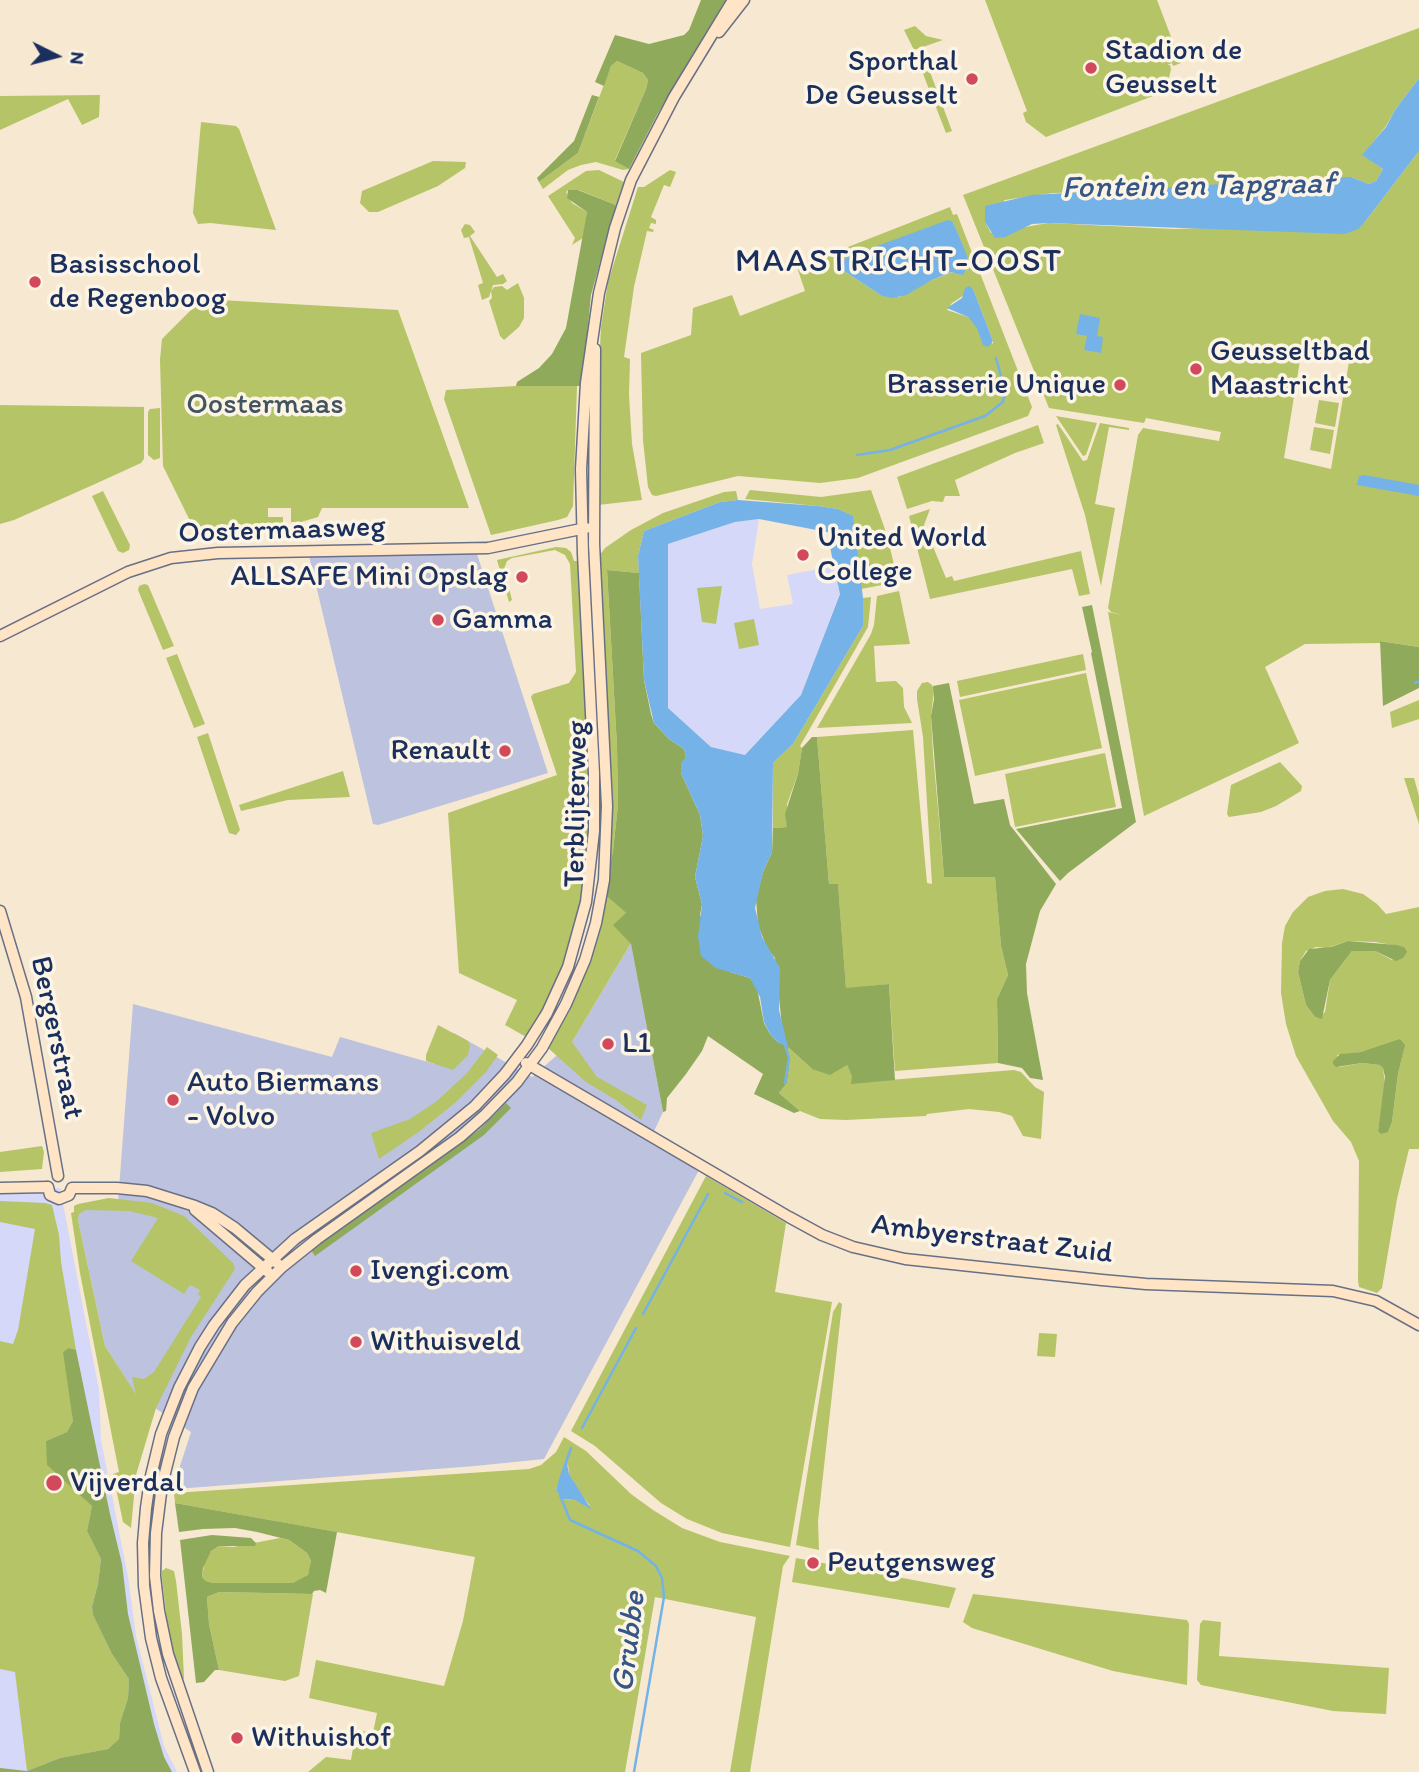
<!DOCTYPE html>
<style>
body{margin:0}
#map{position:relative;width:1419px;height:1772px;overflow:hidden;background:#f7e8d1;font-family:Itim,sans-serif}
canvas{display:block}
.north{position:absolute;left:21px;top:21px;width:70px;height:70px;-webkit-text-stroke:5px #fcf5e5;paint-order:stroke;rotate:96deg;font-size:19px;font-weight:700;line-height:28px;text-align:center;color:#1b2f5e}
.north::after{content:'';display:block;margin:auto;width:24px;height:32px;background:#1b2f5e;clip-path:polygon(50% 0,100% 100%,50% 72%,0 100%)}
</style>
<div id="map">
<canvas width="1419" height="1772"></canvas>
<div class="north">N</div>
</div>
<script>
const g = document.querySelector('canvas').getContext('2d');
g.lineJoin = 'round';
function fillPath(path, color) { g.fillStyle = color; g.fill(path, 'evenodd'); }
const shape = rows => new Path2D(rows.map(r => 'M' + r).join(''));
function strokePath(path, color, width, dash) { g.strokeStyle = color; g.lineWidth = width; g.lineCap = dash ? 'butt' : 'round'; g.setLineDash(dash || []); g.stroke(path); }
function write(font, color, halo, rows, align = 'center') {
  g.font = font + ' Itim,sans-serif'; g.lineWidth = 7; g.setLineDash([]); g.textBaseline = 'middle'; g.strokeStyle = halo; g.fillStyle = color; for (const [text, x, y, turn = 0] of rows) {
    g.save(); g.translate(x, y); g.rotate((+turn || 0) * Math.PI / 180); g.textAlign = isNaN(turn) ? turn : align; if (halo) g.strokeText(text, 0, 0); g.fillText(text, 0, 0); g.restore();
  }
}
fillPath(shape([
 [759,519,752,564,760,609,793,604,787,575,834,566,840,593,801,695,745,755,711,747,668,708,668,544,735,522],
 [60,1188,99,1390,101,1440,128,1577,136,1636,164,1746,177,1772,0,1772,0,1190]
]), '#d5d8f9');
fillPath(shape([
 [476,551,548,773,378,825,373,824,309,556],
 [631,943,663,1112,649,1142,699,1170,544,1459,475,1466,176,1489,180,1466,191,1432,137,1396,105,1346,78,1220,79,1206,118,1202,133,1004,332,1057,340,1037,435,1064,454,1033,532,1077,572,1042]
]), '#bdc3de');
fillPath(shape([
 [985,0,1157,0,1181,63,1173,66,1172,63,1167,65,1170,65,1171,69,1166,91,1046,137,1026,122,1023,113,1027,111],
 [915,26,926,36,943,40,914,50,904,30],
 [1419,28,1419,78,1395,110,1386,126,1363,155,1383,169,1376,181,1369,184,1351,177,1344,177,1129,191,1053,193,1005,200,986,218,985,222,991,233,1048,223,1174,229,1364,223,1419,151,1419,647,1381,641,1381,643,1305,644,1265,667,1299,743,1144,816,1108,612,1122,615,1111,612,1108,608,1138,435,1143,428,1219,441,1221,432,1146,418,1144,423,1049,408,963,195],
 [1301,354,1349,362,1331,469,1284,458],
 [617,61,643,73,648,80,646,89,615,160,629,169,623,170,596,162,581,165,568,170,543,189,539,182,578,153,611,66],
 [927,64,952,131,946,133,920,66],
 [100,95,99,117,82,125,68,99,0,130,0,96],
 [201,122,236,126,239,129,276,230,210,223,198,224,193,213],
 [433,161,466,162,465,168,438,186,378,212,369,212,360,203,362,191],
 [599,170,624,182,616,205,579,190,568,190,566,192,572,203,587,212,583,238,572,245,575,238,548,196,586,171],
 [670,170,676,172,670,187,664,185,651,217,656,220,656,224,651,223,649,228,654,230,653,232,647,231,634,287,624,357,630,359,629,395,632,444,642,500,598,505,599,367,601,327,608,282,638,187,644,187],
 [950,207,953,215,957,214,1032,407,1028,416,858,478,820,483,738,476,656,496,652,495,648,487,643,440,641,353,691,335,693,308,732,295,740,316,805,291,797,267],
 [953,222,968,260,960,275,953,272,932,280,899,297,882,296,841,269],
 [973,289,993,341,993,344,968,317,947,310,952,303],
 [465,224,470,225,475,232,470,236,497,277,503,274,507,281,503,284,493,285,489,297,482,300,478,285,483,283,469,237,464,238,461,230],
 [518,283,524,298,524,318,519,327,504,340,500,336,489,301,492,298,491,291,494,287,502,286,507,290],
 [202,299,398,310,469,508,322,508,318,517,301,522,291,522,291,508,268,508,268,517,283,517,283,532,203,535,196,533,163,466,160,360,162,339],
 [516,386,577,386,573,506,567,517,558,520,491,535,444,399,446,390],
 [1319,400,1339,403,1335,427,1315,423],
 [0,405,144,407,144,459,141,463,95,484,14,520,0,524],
 [160,408,160,458,154,460,148,455,148,412,150,409],
 [1056,416,1097,423,1086,455,1083,456],
 [1100,423,1129,428,1129,430,1109,427,1095,504,1115,508,1101,586,1085,515,1056,425,1058,424,1083,461,1087,460],
 [1038,425,1044,443,1015,453,955,480,960,496,945,496,943,502,932,501,907,509,897,477],
 [1314,427,1334,430,1330,454,1310,450],
 [750,490,821,497,871,490,887,535,898,582,861,589,852,516,838,509,818,506,745,499],
 [103,491,130,545,129,550,123,553,118,551,92,496],
 [736,491,738,500,720,502,644,531,638,556,639,573,607,570,617,746,618,805,613,851,604,894,626,913,631,943,572,1042,597,1077,647,1105,641,1120,616,1100,586,1082,548,1048,570,1010,567,1007,604,894,599,556,605,548,631,530,663,513,724,492],
 [930,509,924,525,946,578,952,576,954,581,1081,551,1090,594,1079,596,1072,569,930,599,909,516],
 [556,547,566,548,571,552,574,561,579,561,590,820,580,920,554,991,528,1038,505,1025,517,1000,459,973,448,813,557,775,531,697,533,694,569,683,576,672,570,564,565,555,555,550,512,558,507,561,504,569,512,600,509,602,497,560],
 [144,584,148,585,174,646,163,650,138,590,139,586],
 [722,586,716,624,702,622,697,588],
 [899,591,910,644,874,646,876,682,896,681,903,688,904,707,912,723,817,728,871,634,874,625,877,596],
 [871,597,868,627,800,746,802,748,798,774,787,804,787,827,773,828,773,763,793,744,863,626,863,598],
 [754,619,759,645,739,649,734,623],
 [177,654,205,724,194,728,166,658],
 [1083,654,1086,670,960,697,957,681],
 [1086,673,1102,748,975,776,959,700],
 [928,682,932,685,934,690,931,716,933,753,944,876,995,876,1001,946,1008,975,997,999,998,1063,895,1071,889,984,846,989,838,885,829,884,817,737,913,730,927,883,932,884,923,737,917,699,917,691,922,683],
 [1419,700,1419,719,1392,728,1390,712],
 [208,733,240,830,236,835,229,833,197,737],
 [1105,753,1116,807,1015,827,1005,774],
 [1280,762,1302,786,1301,791,1276,806,1261,812,1229,817,1227,814,1231,785],
 [343,771,350,797,288,800,241,811,239,805],
 [1404,778,1414,778,1419,796,1419,824],
 [1343,889,1363,894,1377,904,1386,914,1419,907,1419,1149,1409,1149,1397,1199,1382,1288,1377,1293,1359,1287,1358,1280,1359,1161,1351,1142,1333,1121,1296,1056,1286,1024,1281,993,1282,943,1285,926,1293,912,1308,897,1325,891],
 [1348,941,1375,942,1404,947,1392,960,1375,951,1352,951,1330,980,1325,1012,1319,1018,1315,1017,1306,1005,1298,972,1300,961,1306,951,1316,947,1327,948],
 [1387,1045,1404,1048,1398,1074,1392,1122,1388,1132,1378,1131,1385,1084,1383,1068,1381,1065,1362,1063,1339,1067,1337,1055,1361,1052],
 [438,1025,468,1041,470,1046,468,1055,453,1070,426,1061,426,1055],
 [487,1047,498,1055,486,1072,456,1102,420,1131,379,1159,371,1133,410,1119,437,1101,468,1072],
 [788,1047,812,1069,847,1065,852,1077,852,1083,1014,1070,1021,1072,1035,1087,1044,1092,1041,1139,1023,1136,1012,1116,999,1112,969,1109,927,1114,926,1116,846,1120,820,1119,800,1111,779,1093,787,1083,789,1069],
 [42,1146,44,1152,42,1169,0,1172,0,1152],
 [706,1176,786,1223,775,1292,832,1302,790,1547,722,1533,687,1519,661,1503,595,1446,571,1431],
 [109,1198,152,1203,184,1216,233,1263,235,1269,191,1337,156,1408,136,1475,131,1528,123,1522,113,1474,119,1472,80,1273,71,1213,74,1212,74,1206,78,1204],
 [86,1210,129,1211,158,1218,131,1261,184,1294,190,1285,200,1290,198,1294,201,1297,154,1372,144,1379,132,1377,136,1394,105,1346,78,1220,79,1214],
 [0,1201,45,1203,52,1205,59,1235,61,1262,76,1350,69,1348,73,1421,67,1432,46,1441,55,1474,72,1485,92,1506,87,1531,101,1559,98,1584,92,1607,93,1615,112,1654,129,1679,128,1698,120,1723,119,1739,108,1749,60,1758,27,1771,15,1672,0,1669,0,1341,13,1344,18,1330,35,1229,0,1222],
 [839,1302,842,1304,818,1521,819,1550,796,1545,833,1312],
 [1039,1333,1057,1334,1055,1357,1037,1356],
 [564,1437,586,1451,631,1494,653,1510,682,1528,720,1542,790,1556,783,1566,750,1772,730,1772,756,1617,655,1597,625,1772,308,1772,326,1757,351,1760,356,1730,373,1733,377,1713,309,1698,316,1660,444,1686,463,1621,475,1557,175,1503,174,1493,529,1469,541,1465,556,1452],
 [568,1464,569,1474,578,1490,590,1506,575,1500,563,1499,556,1489],
 [280,1538,289,1540,307,1553,311,1561,310,1569,308,1575,302,1580,293,1583,268,1585,213,1583,206,1581,202,1577,205,1560,211,1551,219,1546,233,1547],
 [796,1558,956,1588,949,1608,792,1582],
 [166,1568,174,1571,176,1581,182,1634,184,1679,181,1678,168,1631,162,1578,162,1571],
 [219,1592,313,1594,299,1676,285,1681,219,1670,209,1624,207,1597],
 [973,1594,1187,1620,1189,1624,1187,1685,1113,1671,972,1628,963,1622],
 [1203,1620,1221,1622,1219,1656,1389,1668,1386,1714,1333,1711,1201,1685,1197,1680,1200,1624]
]), '#b5c467');
fillPath(shape([
 [701,0,726,0,658,113,629,169,615,161,646,89,648,80,643,73,617,61,611,66,604,86,595,82,615,35,649,44,684,35,689,30],
 [592,95,599,97,578,153,539,182,537,178,574,141],
 [568,190,578,190,616,205,591,295,582,386,516,386,517,382,539,368,552,354,566,328,587,212,567,198],
 [607,570,639,573,644,680,651,714,654,723,669,739,684,749,686,757,681,773,700,815,703,836,695,877,702,904,700,915,730,972,750,978,757,988,764,1023,770,1034,779,1043,782,1027,775,958,767,948,758,925,756,899,763,872,772,852,773,828,787,827,785,814,798,774,802,748,812,737,817,737,829,884,838,884,846,988,889,984,895,1080,851,1084,852,1077,847,1065,830,1075,812,1069,788,1047,789,1069,787,1083,779,1093,800,1111,794,1113,754,1094,763,1074,708,1036,702,1051,686,1074,667,1098,666,1111,663,1112,631,944,613,925,626,913,604,894,613,851,618,805,617,746],
 [1092,605,1136,822,1068,873,1060,881,1016,829,1122,808,1091,653,1092,652,1082,607],
 [1380,641,1419,647,1419,688,1383,706],
 [949,683,974,804,1004,799,1010,825,1056,884,1040,911,1026,964,1027,993,1043,1080,1030,1078,1022,1068,998,1063,997,999,1008,975,1001,946,995,877,944,877,931,716,934,699,933,686],
 [1348,941,1397,945,1404,947,1407,952,1403,958,1396,961,1375,951,1352,951,1330,980,1322,1019,1315,1017,1306,1005,1298,972,1300,961,1309,949,1331,947],
 [1400,1039,1405,1045,1398,1074,1392,1122,1388,1132,1381,1134,1378,1131,1385,1077,1383,1068,1380,1065,1362,1063,1336,1067,1333,1064,1333,1061,1340,1054,1361,1052],
 [506,1103,511,1108,484,1135,315,1256,311,1250,479,1130],
 [69,1348,76,1350,110,1514,122,1564,128,1614,154,1724,164,1757,172,1772,0,1772,0,1768,27,1771,60,1758,108,1749,119,1739,120,1723,128,1698,129,1679,112,1654,93,1615,92,1607,98,1584,101,1559,87,1531,92,1506,47,1465,46,1441,67,1432,73,1421,63,1352],
 [175,1503,337,1532,326,1593,320,1590,314,1591,312,1594,219,1592,207,1597,209,1624,219,1670,215,1670,204,1682,196,1683,180,1540,212,1535,251,1538,256,1543,255,1546,219,1546,211,1551,203,1568,202,1577,206,1581,213,1583,293,1583,308,1575,311,1561,307,1553,289,1540,257,1532,235,1528,203,1529,179,1532]
]), '#90aa5c');
fillPath(shape([
 [1419,78,1419,151,1364,223,1358,229,1345,234,1048,223,1032,224,1005,237,995,238,985,222,985,206,1032,195,1344,177,1351,177,1369,184,1376,181,1383,169,1362,155,1386,127,1395,110],
 [948,220,953,222,966,253,968,260,964,274,960,275,952,272,932,280,906,295,893,298,882,296,841,269,840,265,847,257],
 [969,286,973,289,993,341,988,347,983,345,977,328,968,317,947,308,962,298,965,288],
 [1080,314,1100,318,1097,336,1103,337,1101,353,1084,350,1087,336,1076,334],
 [1364,475,1419,485,1419,496,1357,485,1359,476],
 [738,500,818,506,838,509,853,516,863,598,863,626,793,744,773,763,772,852,763,872,755,908,762,937,780,968,779,1010,788,1047,779,1043,770,1034,764,1022,760,997,750,978,716,968,701,956,698,937,702,904,695,877,703,836,700,815,681,773,681,763,686,757,684,749,669,739,654,723,644,680,638,556,644,531,720,502],
 [759,519,832,533,830,547,840,594,801,695,745,755,711,747,668,708,668,544,735,522],
 [567,1463,569,1474,591,1509,575,1500,563,1499,556,1490,561,1473]
]), '#75b2e7');
strokePath(shape([
 [857,455,890,450,985,416,1003,402,1005,391,996,358],
 [1415,683,1419,681],
 [784,1042,789,1058,785,1083],
 [725,1193,742,1202],
 [643,1314,708,1194],
 [582,1428,636,1328],
 [563,1471,571,1448],
 [560,1495,570,1520,638,1551,656,1566,662,1578,664,1597,634,1772]
]), '#75b2e7', 2.5);
const secondary = shape([
 [719,32,744,0],
 [0,636,128,572,171,558,218,553,488,548,586,528],
 [0,911,26,997,58,1176],
 [526,1063,789,1217,822,1235,853,1247,905,1259,1102,1280,1146,1284,1333,1291,1376,1301,1419,1325],
 [48,1187,50,1195,59,1199,69,1195,72,1188],
 [0,1188,48,1187],
 [72,1188,117,1188,147,1191,195,1206,212,1213,235,1228,277,1263],
 [195,1210,268,1272],
 [195,1772,161,1678,151,1638,144,1586,143,1543,146,1508,150,1480,161,1434,179,1388,200,1347,214,1325,245,1285,295,1239,420,1151,475,1106,505,1074,527,1045,547,1013,568,967,586,902,594,831,594,773,583,554,581,469,586,383,599,293,615,228,631,180,674,97,733,0],
 [208,1772,168,1654,159,1611,155,1576,156,1533,162,1485,174,1437,193,1388,232,1323,257,1292,282,1267,317,1239,460,1137,485,1115,517,1082,542,1048,566,1004,585,960,596,923,604,880,607,806,594,544,595,349]
]);
strokePath(secondary, '#687086', 13);
strokePath(secondary, '#ffe4c6', 10);
for (const [x, y, r, color] of [
 [1091,68,7,"#d1495b"],
 [972,79,7,"#d1495b"],
 [35,282,7,"#d1495b"],
 [1196,369,7,"#d1495b"],
 [1120,385,7,"#d1495b"],
 [803,555,7,"#d1495b"],
 [522,577,7,"#d1495b"],
 [438,620,7,"#d1495b"],
 [505,751,7,"#d1495b"],
 [608,1044,7,"#d1495b"],
 [173,1100,7,"#d1495b"],
 [356,1271,7,"#d1495b"],
 [356,1342,7,"#d1495b"],
 [54,1483,9,"#d1495b"],
 [813,1563,7,"#d1495b"],
 [237,1738,7,"#d1495b"]
]) { const dot = new Path2D(); dot.arc(x, y, r, 0, 2 * Math.PI); g.fillStyle = color; g.fill(dot); strokePath(dot, '#fcf5e5', 2.5); }
write('30px', '#1b2f5e', '#fcf5e5', [
 ["Stadion de",1105,51],
 ["Geusselt",1105,85],
 ["Sporthal",958,62,"right"],
 ["De Geusselt",958,96,"right"],
 ["Basisschool",49,265],
 ["de Regenboog",49,299],
 ["Geusseltbad",1210,352],
 ["Maastricht",1210,386],
 ["Brasserie Unique",1106,385,"right"],
 ["United World",817,538],
 ["College",817,572],
 ["ALLSAFE Mini Opslag",508,577,"right"],
 ["Gamma",452,620],
 ["Renault",491,751,"right"],
 ["L1",622,1044],
 ["Auto Biermans",187,1083],
 ["- Volvo",187,1117],
 ["Ivengi.com",370,1271],
 ["Withuisveld",370,1342],
 ["Vijverdal",70,1483],
 ["Peutgensweg",827,1563],
 ["Withuishof",251,1738]
], 'left');
write('30px', '#425460', '#fcf5e5', [
 ["Oostermaas",265,405]
]);
write('30px', '#1b2f5e', '#fcf5e5', [
 ["Oostermaasweg",282,531,-2],
 ["Terblijterweg",577,804,-89],
 ["Bergerstraat",56,1038,78],
 ["Ambyerstraat Zuid",992,1240,7]
]);
write('italic 32px', '#365687', '#fcf5e5', [
 ["Fontein en Tapgraaf",1198,187,-1],
 ["Grubbe",630,1642,-83]
]);
g.letterSpacing = '2px';
write('33px', '#1b2f5e', '#fcf5e5', [
 ["MAASTRICHT-OOST",899,263]
]);
g.letterSpacing = '0px';
</script>
